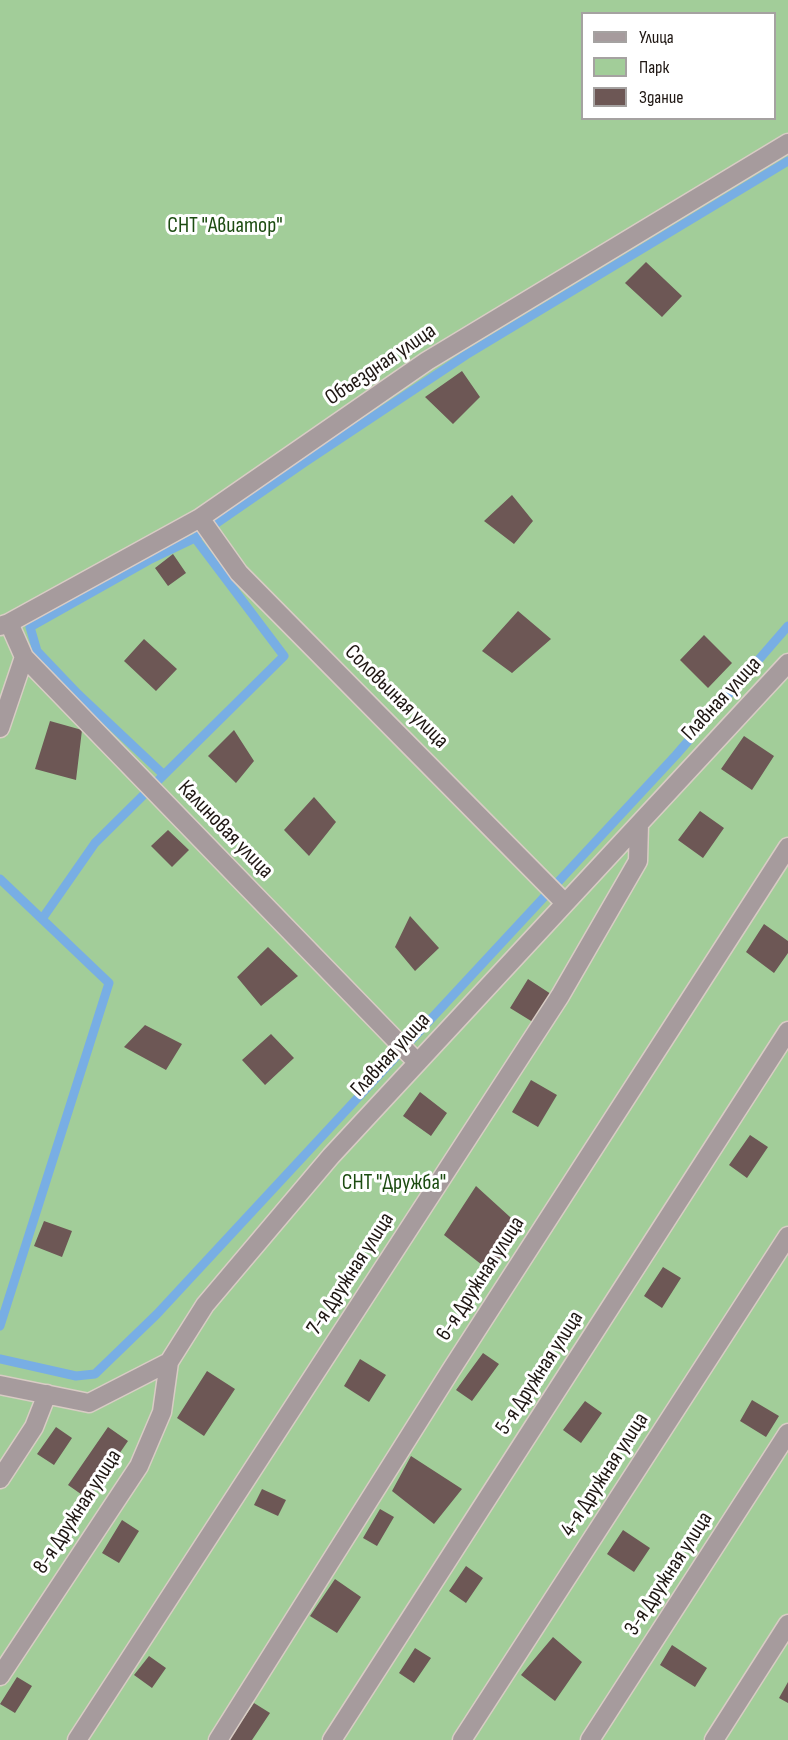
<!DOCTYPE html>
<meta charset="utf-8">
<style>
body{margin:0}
#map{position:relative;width:788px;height:1740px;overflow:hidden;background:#fcefe7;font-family:"Sofia Sans Condensed",sans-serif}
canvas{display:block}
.legend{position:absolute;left:581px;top:12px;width:195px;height:108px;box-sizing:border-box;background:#fff;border:2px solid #a5a2a1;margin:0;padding:8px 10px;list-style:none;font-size:18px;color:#1f1713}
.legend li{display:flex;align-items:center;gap:12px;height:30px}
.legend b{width:30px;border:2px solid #a5a2a1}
</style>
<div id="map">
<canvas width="788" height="1740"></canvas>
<ul class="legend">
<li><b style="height:8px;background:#a69b9d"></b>Улица</li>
<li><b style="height:16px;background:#a2cd99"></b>Парк</li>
<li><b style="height:16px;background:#6d5755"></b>Здание</li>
</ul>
</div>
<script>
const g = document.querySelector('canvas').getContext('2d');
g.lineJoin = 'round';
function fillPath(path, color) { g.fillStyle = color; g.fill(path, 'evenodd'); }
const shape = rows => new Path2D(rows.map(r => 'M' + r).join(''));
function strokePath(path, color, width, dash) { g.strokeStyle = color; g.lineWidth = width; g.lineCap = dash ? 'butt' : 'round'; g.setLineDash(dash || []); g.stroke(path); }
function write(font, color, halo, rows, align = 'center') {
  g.font = font + ' "Sofia Sans Condensed",sans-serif'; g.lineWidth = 6; g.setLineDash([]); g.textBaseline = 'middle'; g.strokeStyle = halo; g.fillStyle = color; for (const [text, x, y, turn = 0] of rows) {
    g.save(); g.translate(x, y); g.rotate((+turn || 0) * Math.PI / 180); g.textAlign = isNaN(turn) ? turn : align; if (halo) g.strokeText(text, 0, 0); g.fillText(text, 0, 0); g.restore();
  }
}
fillPath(shape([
 [0,0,788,0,788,1740,0,1740],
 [582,14,774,14,774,118,582,118]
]), '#a2cd99');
strokePath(shape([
 [164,775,78,694,37,651,30,627,149,560,195,538,305,462,466,355,788,161],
 [0,879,109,983,0,1326],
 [42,919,95,843,284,656,195,538],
 [0,1359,76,1376,95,1374,157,1314,676,755,788,626]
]), '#78aee4', 9);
fillPath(shape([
 [646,262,682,296,662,317,625,283],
 [462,371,480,397,453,424,425,397],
 [512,495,533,521,514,544,484,521],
 [173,554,186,573,168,586,155,568],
 [518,611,551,639,512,673,482,651],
 [704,635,732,663,708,688,680,660],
 [144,639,177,669,156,691,124,661],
 [50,721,82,730,76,780,35,769],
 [234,730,254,761,236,783,208,756],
 [744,736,774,756,752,790,721,769],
 [314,797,336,822,309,856,284,830],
 [700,811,724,828,703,858,678,840],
 [168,830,189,850,172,867,151,846],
 [410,916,439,948,415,971,395,947],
 [764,924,788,941,788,953,774,973,746,952],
 [268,947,298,976,261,1006,237,977],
 [528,979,554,996,536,1024,510,1008],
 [145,1025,182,1044,166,1070,124,1047],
 [271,1034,294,1058,265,1085,242,1060],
 [531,1080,557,1095,538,1127,512,1112],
 [420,1092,447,1113,431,1136,403,1116],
 [750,1135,768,1147,747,1178,729,1165],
 [476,1186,521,1227,491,1272,444,1235],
 [44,1221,72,1231,62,1257,34,1246],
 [663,1267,681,1278,662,1308,644,1296],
 [483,1353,499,1364,472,1401,456,1390],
 [360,1359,386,1375,369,1402,344,1386],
 [207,1371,235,1389,204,1436,177,1418],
 [752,1400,779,1416,766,1437,740,1421],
 [585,1401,602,1413,581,1443,563,1430],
 [56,1427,72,1438,54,1465,37,1454],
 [108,1427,128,1441,88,1499,68,1485],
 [411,1456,462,1489,434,1524,392,1491],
 [262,1489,286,1500,278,1516,254,1505],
 [380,1509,394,1517,377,1546,363,1538],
 [122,1520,139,1531,119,1563,102,1553],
 [623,1530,650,1548,634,1572,607,1554],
 [466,1566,483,1578,466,1603,449,1591],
 [335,1579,361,1597,337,1633,310,1616],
 [553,1637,582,1662,555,1701,521,1675],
 [672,1645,707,1668,695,1687,660,1665],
 [415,1648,431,1658,414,1683,399,1673],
 [149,1656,166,1668,152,1688,134,1675],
 [17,1677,32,1686,15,1713,0,1704],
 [788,1682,788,1703,779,1698],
 [254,1703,270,1713,252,1740,229,1740]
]), '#6d5755');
const minor = shape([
 [200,518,239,573,565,903],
 [9,623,24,657,417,1062],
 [0,626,9,623,200,518,427,361,788,143],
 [0,728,24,657],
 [0,1385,89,1403,169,1362,205,1305,331,1156,788,663],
 [0,1479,34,1427,47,1394],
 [0,1676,139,1466,162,1412,169,1362],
 [77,1740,560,996,638,861,639,824],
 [218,1740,451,1370,788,847],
 [332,1740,788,1031],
 [462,1740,788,1236],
 [590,1740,788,1433],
 [714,1740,788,1624]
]);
strokePath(minor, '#d9ccc5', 21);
strokePath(minor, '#a69b9d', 18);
write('22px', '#1d4c12', '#fff', [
 ["СНТ \"Авиатор\"",225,226],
 ["СНТ \"Дружба\"",394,1183]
]);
write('22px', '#1f1713', '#fff', [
 ["Объездная улица",381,365,-34],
 ["Соловьиная улица",396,697,45],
 ["Главная улица",722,699,-47],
 ["Калиновая улица",225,830,46],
 ["Главная улица",391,1055,-47],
 ["7-я Дружная улица",351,1274,-57],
 ["6-я Дружная улица",481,1279,-57],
 ["5-я Дружная улица",540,1373,-57],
 ["4-я Дружная улица",605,1475,-57],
 ["8-я Дружная улица",78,1512,-57],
 ["3-я Дружная улица",669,1574,-57]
]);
</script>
